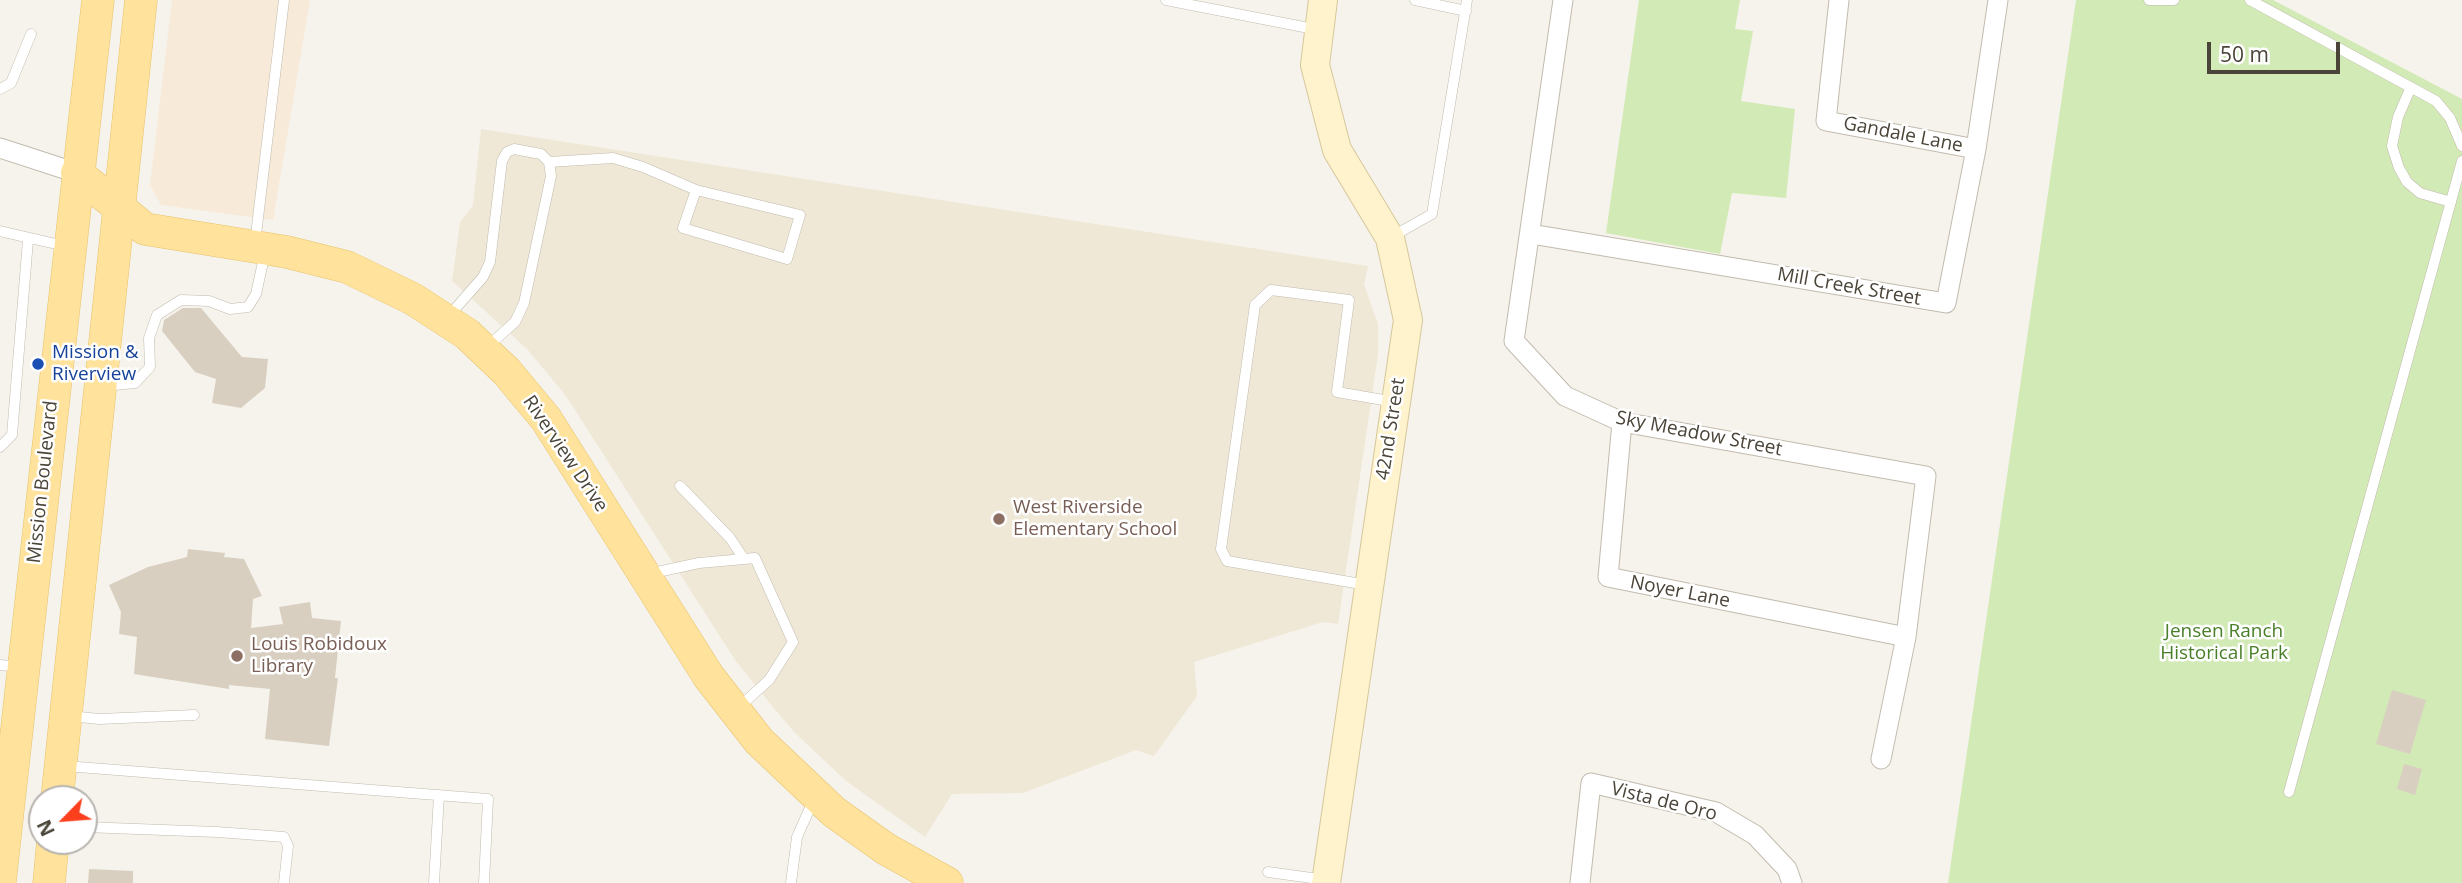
<!DOCTYPE html>
<style>
body{margin:0}
#map{position:relative;width:2462px;height:883px;overflow:hidden;background:#f6f3ec;font-family:"Open Sans",sans-serif}
canvas{display:block}
.north{position:absolute;left:28px;top:785px;width:70px;height:70px;box-sizing:border-box;background:#fff;border:2px solid #b7b4b0;border-radius:50%;rotate:245deg;font-size:19px;font-weight:700;line-height:28px;text-align:center;color:#4b4439}
.north::after{content:'';display:block;margin:auto;width:24px;height:32px;background:#fc3f1d;clip-path:polygon(50% 0,100% 100%,50% 72%,0 100%)}
.scale{position:absolute;left:2207px;top:42px;width:133px;height:32px;box-sizing:border-box;border:4px solid #4b4439;border-top:0;padding-left:9px;font-size:21px;line-height:24px;white-space:nowrap;color:#4b4439;-webkit-text-stroke:5px #fff;paint-order:stroke}
</style>
<div id="map">
<canvas width="2462" height="883"></canvas>
<div class="north">N</div>
<div class="scale">50 m</div>
</div>
<script>
const g = document.querySelector('canvas').getContext('2d');
g.lineJoin = 'round';
function fillPath(path, color) { g.fillStyle = color; g.fill(path, 'evenodd'); }
const shape = rows => new Path2D(rows.map(r => 'M' + r).join(''));
function strokePath(path, color, width, dash) { g.strokeStyle = color; g.lineWidth = width; g.lineCap = dash ? 'butt' : 'round'; g.setLineDash(dash || []); g.stroke(path); }
function write(font, color, halo, rows, align = 'center') {
  g.font = font + ' "Open Sans",sans-serif'; g.lineWidth = 5; g.setLineDash([]); g.textBaseline = 'middle'; g.strokeStyle = halo; g.fillStyle = color; for (const [text, x, y, turn = 0] of rows) {
    g.save(); g.translate(x, y); g.rotate((+turn || 0) * Math.PI / 180); g.textAlign = isNaN(turn) ? turn : align; if (halo) g.strokeText(text, 0, 0); g.fillText(text, 0, 0); g.restore();
  }
}
fillPath(shape([
 [172,0,310,0,273,220,161,205,150,185]
]), '#f7ead8');
fillPath(shape([
 [481,129,1368,266,1364,284,1378,324,1378,355,1338,624,1323,622,1194,662,1197,696,1154,756,1136,750,1023,793,952,794,925,837,846,781,794,732,768,701,735,660,566,396,527,349,452,281,460,222,473,205]
]), '#efe8d6');
fillPath(shape([
 [1639,0,1740,0,1735,29,1753,31,1741,101,1795,109,1786,198,1732,193,1720,254,1606,233],
 [2076,0,2273,0,2462,99,2462,883,1948,883]
]), '#d2eab5');
fillPath(shape([
 [183,308,201,308,242,357,268,359,265,388,241,408,212,403,216,379,195,372,162,331,164,320],
 [188,549,225,553,224,557,244,559,262,596,253,599,251,628,283,624,279,607,310,602,312,618,341,621,335,678,338,678,329,746,265,739,270,689,229,685,229,689,134,674,137,637,119,634,121,612,109,585,148,567,187,557],
 [2392,690,2426,700,2410,754,2376,744],
 [2404,764,2422,769,2415,795,2397,789],
 [89,869,133,871,133,883,88,883]
]), '#d8cfc1');
const lane = shape([
 [1166,0,1319,30],
 [1415,0,1466,11],
 [2149,0,2174,0],
 [2250,0,2436,101,2450,118,2462,146],
 [2411,87,2398,117,2392,146,2399,168,2407,182,2420,193,2451,202],
 [0,89,11,83,31,34],
 [549,162,613,158,643,167,696,190,683,228,787,259,800,215,696,190],
 [0,231,65,246],
 [1393,236,1432,214,1467,0],
 [255,243,284,0],
 [447,318,483,277,490,262,502,161,507,152,514,149,541,154,549,162,551,176,524,303,515,322,487,347],
 [104,386,135,383,150,367,149,338,157,315,181,300,209,301,230,309,248,307,256,294,265,253],
 [0,447,12,435,28,240],
 [680,486,730,538,744,559],
 [648,574,699,563,755,558,793,642,769,680,738,708],
 [1367,585,1227,561,1221,549,1255,305,1271,290,1349,300,1337,392,1395,402],
 [0,665,19,667],
 [70,716,99,719,194,715],
 [65,766,488,799,484,883],
 [2289,792,2462,161],
 [84,827,217,832,284,837,288,846,284,883],
 [1268,872,1326,880],
 [434,883,439,795],
 [791,883,797,837,814,799]
]);
const street = shape([
 [1563,0,1514,341,1565,396,1622,422,1926,476,1906,637,1881,759],
 [1839,0,1826,121,1976,149],
 [0,148,77,173],
 [1531,234,1946,303,1976,149,1998,0],
 [1622,422,1608,577,1906,637],
 [1580,883,1591,783,1716,812,1755,835,1787,869,1792,883]
]);
const secondary = shape([
 [1323,0,1315,65,1337,150,1390,238,1408,320,1326,883]
]);
const primary = shape([
 [77,173,145,229,287,252,347,267,413,299,467,334,507,372,546,419,709,677,759,741,834,812,886,849,947,883],
 [57,799,141,0],
 [0,881,98,0],
 [49,883,53,841]
]);
strokePath(lane, '#c2bbae', 11);
strokePath(street, '#c2bbae', 21);
strokePath(secondary, '#d6c79b', 30);
strokePath(primary, '#e6c16a', 33);
strokePath(lane, '#fff', 10);
strokePath(street, '#fff', 19);
strokePath(secondary, '#fff3cd', 28);
strokePath(primary, '#ffe39c', 32);
for (const [x, y, r, color] of [
 [38,364,7,"#1a4fb4"],
 [999,519,7,"#8d6e63"],
 [237,656,7,"#8d6e63"]
]) { const dot = new Path2D(); dot.arc(x, y, r, 0, 2 * Math.PI); g.fillStyle = color; g.fill(dot); strokePath(dot, '#fff', 2.5); }
write('19px', '#4b4439', '#fff', [
 ["Gandale Lane",1903,135,11],
 ["Mill Creek Street",1849,287,10],
 ["42nd Street",1391,429,-81],
 ["Sky Meadow Street",1699,434,11],
 ["Riverview Drive",565,454,56],
 ["Mission Boulevard",43,482,-84],
 ["Noyer Lane",1680,592,11],
 ["Vista de Oro",1664,802,14]
]);
write('19px', '#164399', '#fff', [
 ["Mission &",52,353],
 ["Riverview",52,375]
], 'left');
write('19px', '#785e54', '#fff', [
 ["West Riverside",1013,508],
 ["Elementary School",1013,530],
 ["Louis Robidoux",251,645],
 ["Library",251,667]
], 'left');
write('19px', '#4a7f2a', '#fff', [
 ["Jensen Ranch",2224,632],
 ["Historical Park",2224,654]
]);
</script>
